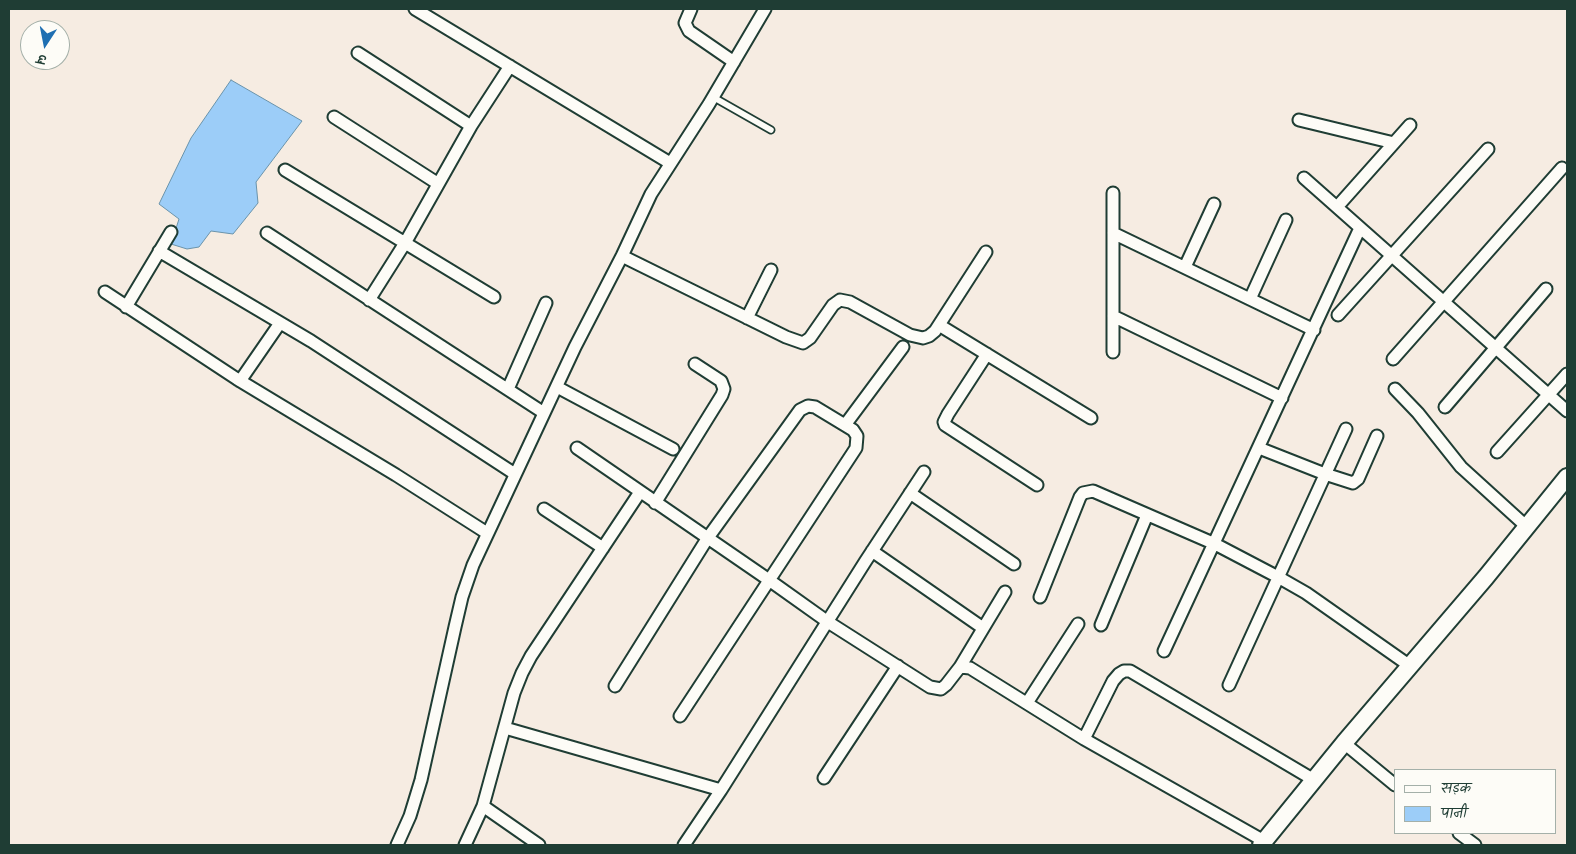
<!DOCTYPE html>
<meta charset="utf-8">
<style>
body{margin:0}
#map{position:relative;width:1576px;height:854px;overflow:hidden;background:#f6ece2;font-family:Kalam,"Playpen Sans Deva",sans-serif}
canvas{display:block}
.frame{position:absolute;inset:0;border:10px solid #1f3d34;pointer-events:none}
.legend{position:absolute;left:1394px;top:769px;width:162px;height:65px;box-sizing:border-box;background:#fdfcf7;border:1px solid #a4b0a9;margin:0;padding:6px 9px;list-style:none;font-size:15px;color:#1f3d34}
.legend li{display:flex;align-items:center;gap:10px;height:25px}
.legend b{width:25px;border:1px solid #a4b0a9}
.north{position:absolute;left:20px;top:20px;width:50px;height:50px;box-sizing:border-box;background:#fdfcf7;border:1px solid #a4b0a9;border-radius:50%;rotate:191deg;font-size:14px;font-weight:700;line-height:20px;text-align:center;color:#1f3d34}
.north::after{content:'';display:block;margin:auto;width:18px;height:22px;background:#1f6fb2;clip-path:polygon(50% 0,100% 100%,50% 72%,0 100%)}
</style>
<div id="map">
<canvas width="1576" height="854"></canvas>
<div class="frame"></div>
<ul class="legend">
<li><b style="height:6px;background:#fdfcf7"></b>सड़क</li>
<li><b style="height:14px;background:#9ccdf8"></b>पानी</li>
</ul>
<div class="north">उ</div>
</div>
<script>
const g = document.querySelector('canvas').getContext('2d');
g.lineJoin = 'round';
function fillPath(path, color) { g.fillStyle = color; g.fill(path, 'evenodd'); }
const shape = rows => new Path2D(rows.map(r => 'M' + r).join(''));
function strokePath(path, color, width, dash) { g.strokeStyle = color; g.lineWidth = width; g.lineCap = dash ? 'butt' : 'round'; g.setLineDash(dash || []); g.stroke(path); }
const water = shape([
 [231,80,302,121,256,182,258,203,233,234,211,231,199,247,187,249,171,244,179,219,159,204,191,138,231,80]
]);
fillPath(water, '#9ccdf8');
strokePath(water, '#6a93aa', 1);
const lane = shape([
 [713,97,771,130]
]);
const street = shape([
 [415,9,670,163],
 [691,9,685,23,689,31,734,62],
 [358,53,471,126,405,243,369,300],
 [334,117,437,183],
 [1299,120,1394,143],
 [471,126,510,66],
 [285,170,494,297],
 [1304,178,1567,411],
 [1113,193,1113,352],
 [1337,207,1410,125],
 [267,233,544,413],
 [1113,233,1314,330],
 [159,251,311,341,515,474],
 [622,256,786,337,803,343,810,338,833,305,840,300,850,302,910,335,923,338,929,336,935,331,986,252],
 [1185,267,1214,204],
 [105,292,237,379,396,475,487,533],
 [1250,299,1286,220],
 [126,307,171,232],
 [1338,315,1488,149],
 [1113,316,1282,398],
 [747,318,771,270],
 [939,325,1091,418],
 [987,354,948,414,944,422,945,425,1037,485],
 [1393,359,1562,168],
 [240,381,280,323],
 [557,387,673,449],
 [508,389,546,303],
 [1395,389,1418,413,1461,467,1527,527],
 [1445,407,1546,289],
 [845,425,903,347],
 [577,448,769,580,828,622,930,687,941,689,946,685,960,667,970,668,1084,739,1264,841],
 [1259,448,1325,474,1353,483,1358,479,1377,436],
 [1497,452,1567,374],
 [910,493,1014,564],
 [655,503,722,395,724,389,721,381,695,364],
 [544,509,603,548],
 [872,551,983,628],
 [1040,597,1080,497,1083,493,1093,491,1215,544,1278,577,1306,593,1410,666],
 [1101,625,1147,515],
 [1164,651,1360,228],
 [960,667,1005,592],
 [1229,685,1346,429],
 [615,686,707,539,800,410,808,406,815,407,853,430,857,436,856,448,680,716],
 [1027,703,1078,624],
 [505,728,721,790],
 [1084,739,1113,681,1119,674,1124,671,1130,671,1314,780],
 [1344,743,1395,785],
 [824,778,898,666],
 [483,806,539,845],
 [1459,833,1475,845],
 [397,845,410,816,421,780,455,627,462,597,473,565,575,347,622,256,651,194,709,104,765,9],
 [465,845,483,806,514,693,522,673,531,656,640,492],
 [684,845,721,790,865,562,924,472]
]);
const secondary = shape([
 [1261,845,1344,743,1486,577,1567,477]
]);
strokePath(lane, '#1f3d34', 9);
strokePath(street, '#1f3d34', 15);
strokePath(secondary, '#1f3d34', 20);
strokePath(lane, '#fdfcf7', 5.5);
strokePath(street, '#fdfcf7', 11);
strokePath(secondary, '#fdfcf7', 16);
</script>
